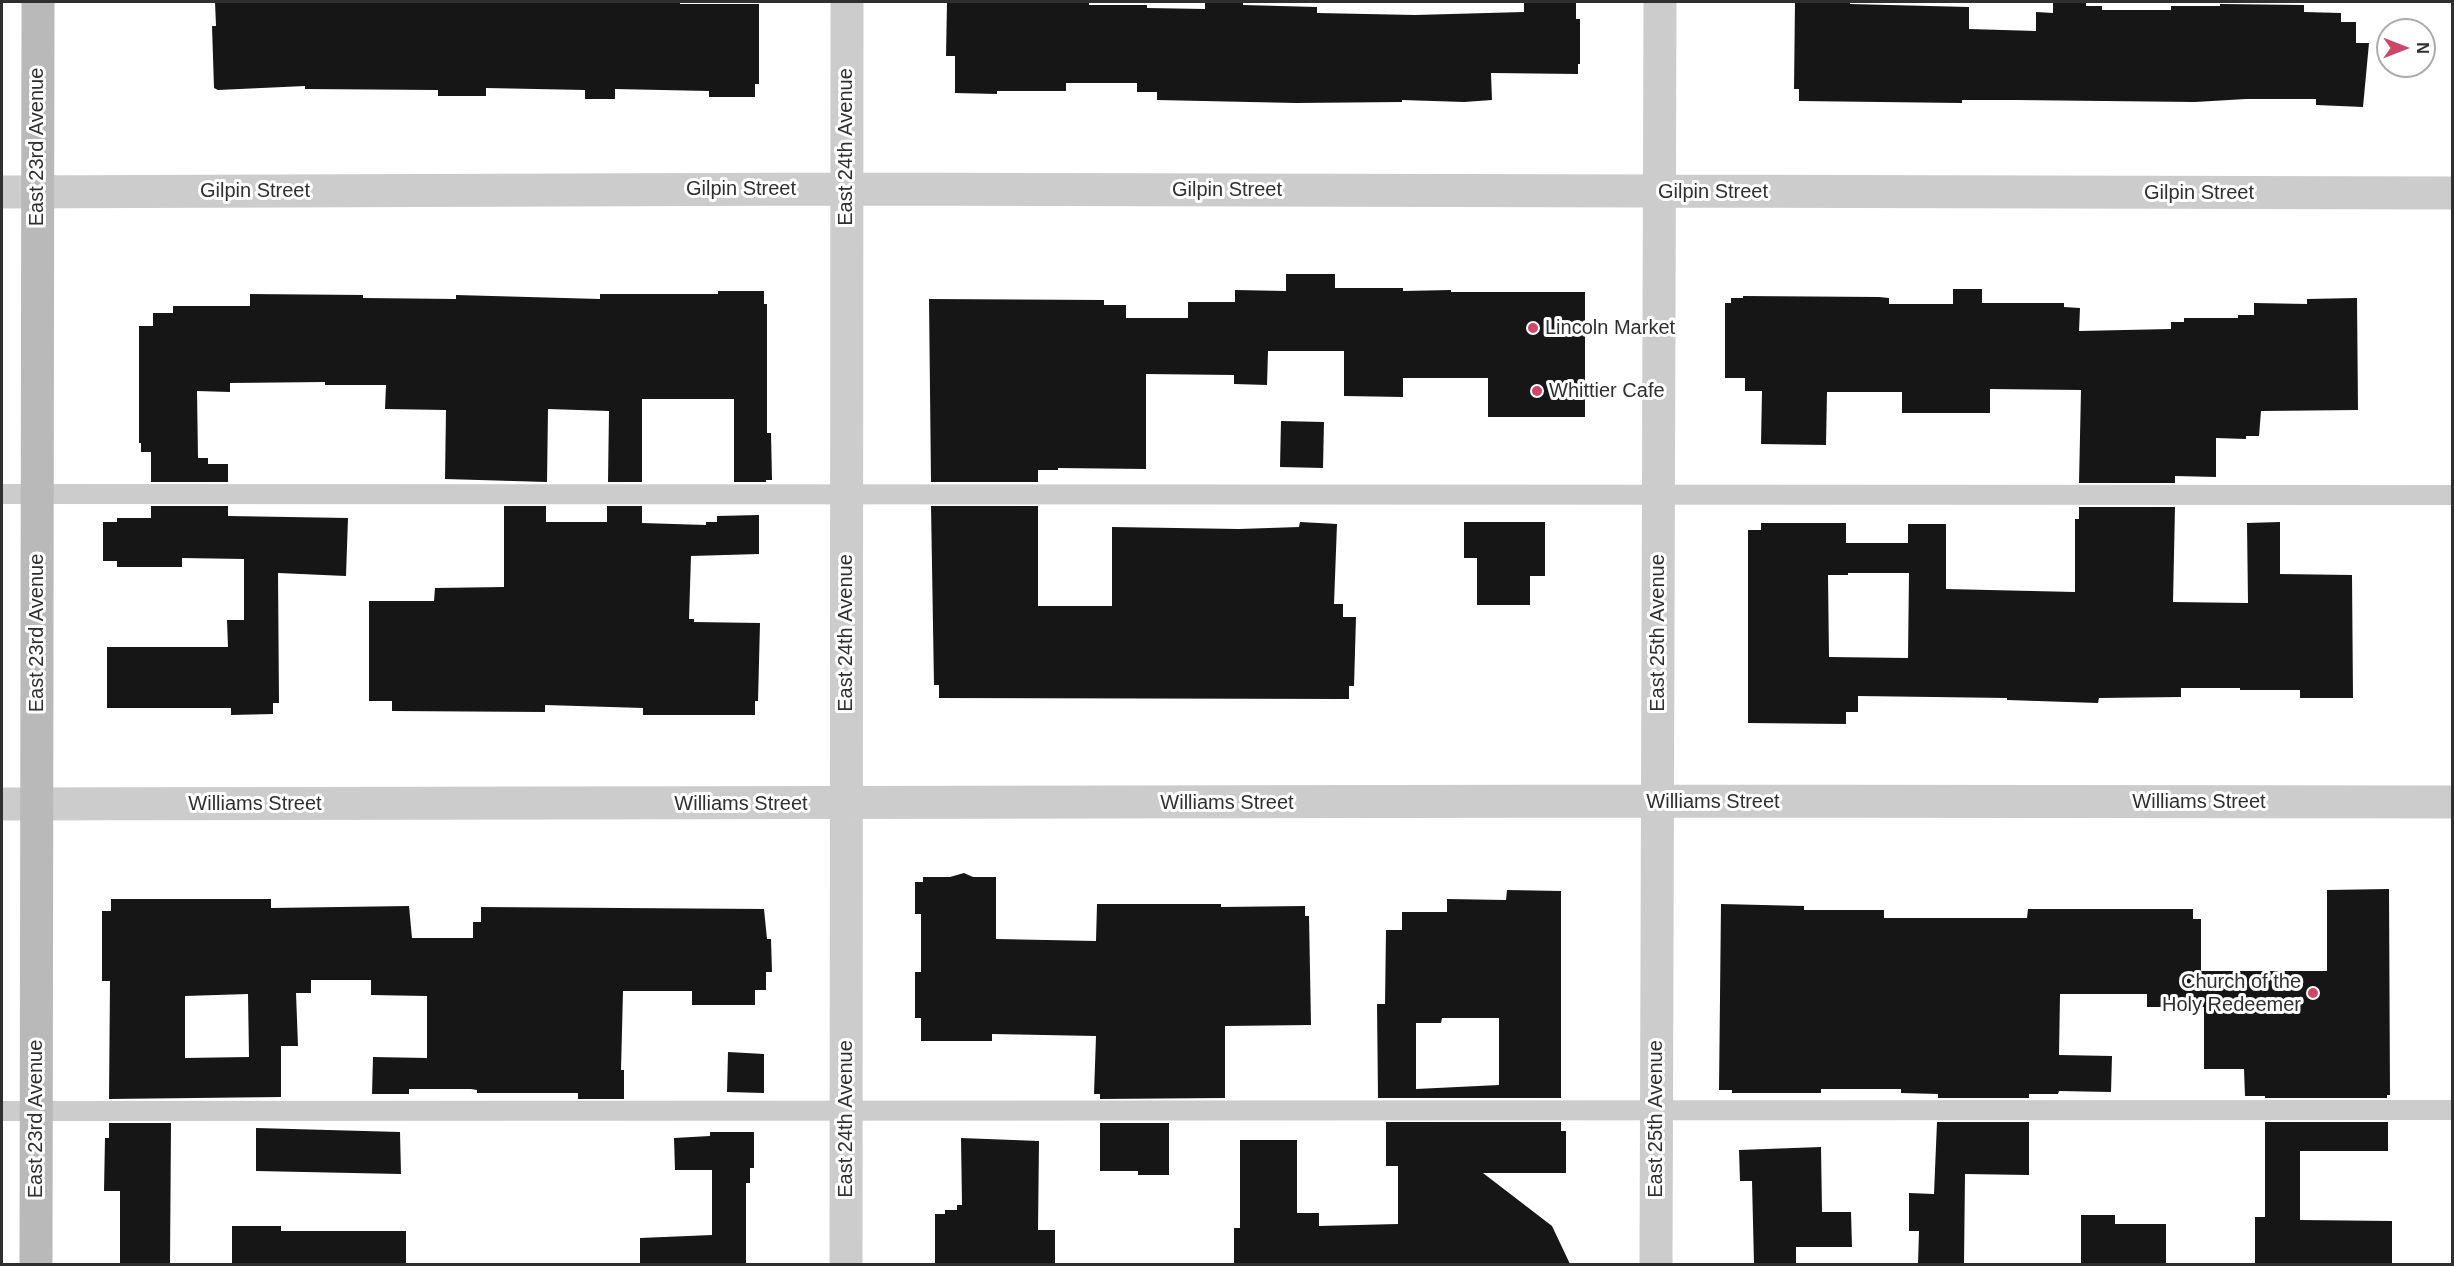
<!DOCTYPE html>
<style>
body{margin:0}
#map{position:relative;width:2454px;height:1266px;overflow:hidden;background:#fff;font-family:Helvetica,sans-serif}
canvas{display:block}
.frame{position:absolute;inset:0;border:3px solid #2f2f2f;pointer-events:none}
.north{position:absolute;left:2376px;top:18px;width:60px;height:60px;box-sizing:border-box;background:#fff;border:2px solid #acacac;border-radius:50%;rotate:90deg;font-size:16px;font-weight:700;line-height:24px;text-align:center;color:#2f2f2f}
.north::after{content:'';display:block;margin:auto;width:21px;height:27px;background:#cf4766;clip-path:polygon(50% 0,100% 100%,50% 72%,0 100%)}
</style>
<div id="map">
<canvas width="2454" height="1266"></canvas>
<div class="frame"></div>
<div class="north">N</div>
</div>
<script>
const g = document.querySelector('canvas').getContext('2d');
g.lineJoin = 'round';
function fillPath(path, color) { g.fillStyle = color; g.fill(path, 'evenodd'); }
const shape = rows => new Path2D(rows.map(r => 'M' + r).join(''));
function strokePath(path, color, width, dash) { g.strokeStyle = color; g.lineWidth = width; g.lineCap = dash ? 'butt' : 'round'; g.setLineDash(dash || []); g.stroke(path); }
function write(font, color, halo, rows, align = 'center') {
  g.font = font + ' Helvetica,sans-serif'; g.lineWidth = 6; g.setLineDash([]); g.textBaseline = 'middle'; g.strokeStyle = halo; g.fillStyle = color; for (const [text, x, y, turn = 0] of rows) {
    g.save(); g.translate(x, y); g.rotate((+turn || 0) * Math.PI / 180); g.textAlign = isNaN(turn) ? turn : align; if (halo) g.strokeText(text, 0, 0); g.fillText(text, 0, 0); g.restore();
  }
}
fillPath(shape([
 [215,2,680,2,680,4,759,4,759,84,755,84,755,97,709,97,709,91,615,89,615,99,585,99,585,90,486,88,486,96,438,96,438,90,305,89,305,86,218,90,214,88,212,26,216,26],
 [947,2,1089,2,1089,5,1147,5,1147,8,1205,9,1205,2,1243,2,1243,5,1317,7,1317,13,1415,15,1524,12,1524,2,1576,2,1576,19,1580,19,1580,64,1578,64,1578,74,1491,73,1492,100,1464,102,1402,100,1402,102,1296,103,1157,100,1157,92,1137,92,1137,83,1066,83,1066,91,997,91,997,94,955,93,955,56,946,56],
 [1795,2,1850,2,1850,4,1969,7,1969,29,2036,31,2036,12,2053,13,2053,2,2086,2,2086,6,2102,6,2102,10,2171,10,2171,6,2220,6,2220,4,2304,5,2304,12,2341,13,2341,22,2356,22,2356,43,2369,43,2363,107,2316,105,2316,99,2246,99,2195,102,2015,100,1962,100,1962,103,1799,101,1799,89,1794,89],
 [1286,274,1335,274,1335,288,1403,288,1403,291,1451,290,1451,292,1585,292,1585,417,1488,417,1488,378,1403,378,1403,397,1344,396,1344,351,1268,351,1267,385,1234,384,1234,375,1146,374,1146,469,1058,468,1058,470,1038,470,1038,482,931,482,929,299,1104,300,1104,305,1126,305,1126,318,1188,318,1188,302,1235,302,1235,290,1286,291],
 [1953,289,1982,289,1982,303,2064,303,2064,307,2080,308,2079,331,2171,329,2171,322,2184,322,2184,318,2238,318,2238,315,2254,315,2254,303,2307,304,2307,299,2357,298,2358,410,2261,411,2259,436,2246,436,2246,439,2216,438,2216,477,2175,476,2175,483,2079,483,2081,390,1990,389,1990,413,1902,413,1902,392,1827,392,1826,445,1761,444,1762,391,1745,391,1745,378,1725,378,1725,303,1731,303,1731,298,1743,298,1743,296,1879,297,1889,298,1889,304,1953,304],
 [718,291,764,291,764,304,767,304,767,433,771,433,772,480,766,480,766,482,734,482,734,399,642,399,642,482,608,482,609,411,548,409,547,482,445,479,446,410,385,409,386,385,325,385,325,382,230,383,230,392,197,391,198,458,208,458,208,464,228,464,228,482,151,482,151,452,141,452,141,443,139,443,139,326,153,326,153,313,173,313,173,306,250,306,250,294,363,295,363,298,456,299,456,295,600,299,600,294,718,294],
 [1281,421,1324,422,1323,468,1280,467],
 [151,506,228,506,228,516,348,518,346,576,278,573,279,703,273,703,273,714,231,715,231,708,107,708,107,647,228,647,227,620,244,620,244,559,182,558,182,567,117,567,117,561,103,561,103,522,117,522,117,518,151,518],
 [504,506,546,506,546,522,607,522,607,506,642,506,642,523,706,525,706,522,717,522,717,516,759,515,759,554,691,556,689,619,694,619,694,622,760,623,758,701,755,701,755,715,643,715,643,708,545,705,545,712,392,711,392,701,369,701,369,601,434,601,435,588,504,587],
 [931,506,1038,506,1038,606,1112,606,1112,527,1239,529,1299,527,1300,522,1337,524,1334,604,1343,604,1343,617,1356,617,1354,686,1349,686,1349,699,939,698,939,685,934,685],
 [2079,507,2175,507,2173,602,2248,603,2247,523,2280,522,2280,574,2352,575,2353,698,2300,698,2300,690,2240,690,2240,688,2181,688,2181,697,2099,698,2098,703,2007,700,2007,698,1858,696,1858,712,1846,712,1846,724,1748,723,1748,530,1761,530,1761,523,1846,523,1846,543,1908,543,1908,524,1946,524,1946,589,2075,592,2075,519,2079,519],
 [1848,573,1909,573,1908,658,1829,657,1828,575,1848,575],
 [1464,522,1545,522,1545,576,1530,576,1530,605,1477,605,1477,558,1464,558],
 [964,873,973,877,996,877,996,939,1096,941,1097,904,1221,904,1221,907,1305,906,1305,916,1309,916,1311,1025,1225,1026,1225,1098,1100,1099,1100,1094,1094,1094,1096,1036,992,1034,992,1041,921,1041,921,1018,915,1018,915,972,921,972,921,914,915,914,915,882,923,882,923,877,950,877],
 [2389,889,2390,1095,2387,1095,2387,1098,2265,1098,2265,1096,2245,1096,2244,1069,2204,1069,2204,1007,2147,1007,2147,994,2060,994,2059,1055,2112,1056,2111,1092,2059,1091,2058,1094,2029,1094,2029,1098,1938,1098,1938,1094,1901,1093,1901,1089,1821,1089,1821,1093,1732,1093,1732,1090,1719,1090,1721,904,1804,906,1804,910,1884,910,1884,918,2027,918,2028,909,2193,909,2193,919,2201,919,2201,971,2327,971,2327,890],
 [1507,890,1561,891,1561,1098,1378,1098,1377,1004,1385,1004,1386,930,1402,930,1402,912,1447,912,1447,899,1506,900],
 [1442,1018,1499,1018,1499,1085,1416,1089,1416,1023,1441,1023],
 [111,899,271,899,271,908,409,906,412,938,473,938,473,922,481,922,481,907,764,909,767,939,771,939,772,972,766,972,766,990,755,990,755,1005,692,1005,692,991,623,991,621,1070,624,1070,624,1099,578,1099,578,1093,477,1093,477,1090,471,1089,409,1089,409,1094,372,1094,373,1057,427,1058,427,996,371,995,371,980,311,980,311,993,296,993,298,1046,281,1046,281,1097,109,1099,110,981,102,981,102,911,111,911],
 [248,994,249,1057,185,1058,185,996],
 [728,1052,764,1054,764,1093,727,1092],
 [1386,1122,1561,1122,1561,1131,1566,1131,1566,1173,1483,1173,1552,1226,1570,1264,1234,1264,1234,1228,1240,1228,1240,1140,1297,1140,1297,1213,1319,1213,1319,1226,1398,1224,1398,1166,1386,1166],
 [1937,1122,2029,1122,2029,1175,1965,1174,1964,1264,1918,1264,1919,1231,1909,1231,1909,1193,1934,1194],
 [2265,1122,2388,1122,2388,1151,2300,1151,2300,1220,2392,1221,2392,1264,2255,1264,2255,1217,2265,1217],
 [109,1123,171,1123,170,1264,120,1264,120,1191,104,1191,105,1138,109,1138],
 [1100,1123,1169,1123,1169,1175,1138,1175,1138,1171,1100,1171],
 [256,1128,400,1132,401,1174,256,1171],
 [710,1132,754,1132,754,1168,750,1168,750,1183,746,1183,746,1264,640,1264,640,1238,712,1235,712,1170,675,1170,674,1138,710,1136],
 [961,1138,1039,1141,1038,1230,1055,1230,1055,1264,935,1264,935,1214,945,1214,945,1210,957,1210,957,1205,962,1205],
 [1821,1147,1822,1212,1851,1212,1852,1247,1796,1247,1796,1264,1754,1264,1752,1181,1740,1181,1739,1150],
 [2081,1215,2115,1215,2115,1224,2166,1224,2166,1264,2081,1264],
 [232,1226,281,1226,281,1231,406,1231,406,1264,232,1264]
]), '#161616');
strokePath(shape([
 [2,494,2452,495],
 [2,1111,2452,1110]
]), '#ccc', 20);
strokePath(shape([
 [2,192,845,189,2452,193],
 [2,804,1657,801,2452,802],
 [846,1264,847,2],
 [1656,1264,1660,2]
]), '#ccc', 33);
strokePath(shape([
 [36,1264,38,2]
]), '#b9b9b9', 33);
for (const [x, y, r, color] of [
 [1533,328,6,"#cf4766"],
 [1537,391,6,"#cf4766"],
 [2313,993,6,"#cf4766"]
]) { const dot = new Path2D(); dot.arc(x, y, r, 0, 2 * Math.PI); g.fillStyle = color; g.fill(dot); strokePath(dot, '#fff', 2); }
write('20px', '#2f2f2f', '#fff', [
 ["East 23rd Avenue",37,147,-90],
 ["East 24th Avenue",846,147,-90],
 ["Gilpin Street",741,189],
 ["Gilpin Street",1227,190],
 ["Gilpin Street",255,191],
 ["Gilpin Street",1713,192],
 ["Gilpin Street",2199,193],
 ["East 23rd Avenue",37,633,-90],
 ["East 24th Avenue",846,633,-90],
 ["East 25th Avenue",1658,633,-90],
 ["Williams Street",1713,802],
 ["Williams Street",2199,802],
 ["Williams Street",1227,803],
 ["Williams Street",255,804],
 ["Williams Street",741,804],
 ["East 23rd Avenue",36,1119,-90],
 ["East 24th Avenue",846,1119,-90],
 ["East 25th Avenue",1656,1119,-90]
]);
write('20px', '#2f2f2f', '#fff', [
 ["Lincoln Market",1545,328],
 ["Whittier Cafe",1549,391],
 ["Church of the",2301,982,"right"],
 ["Holy Redeemer",2301,1005,"right"]
], 'left');
</script>
